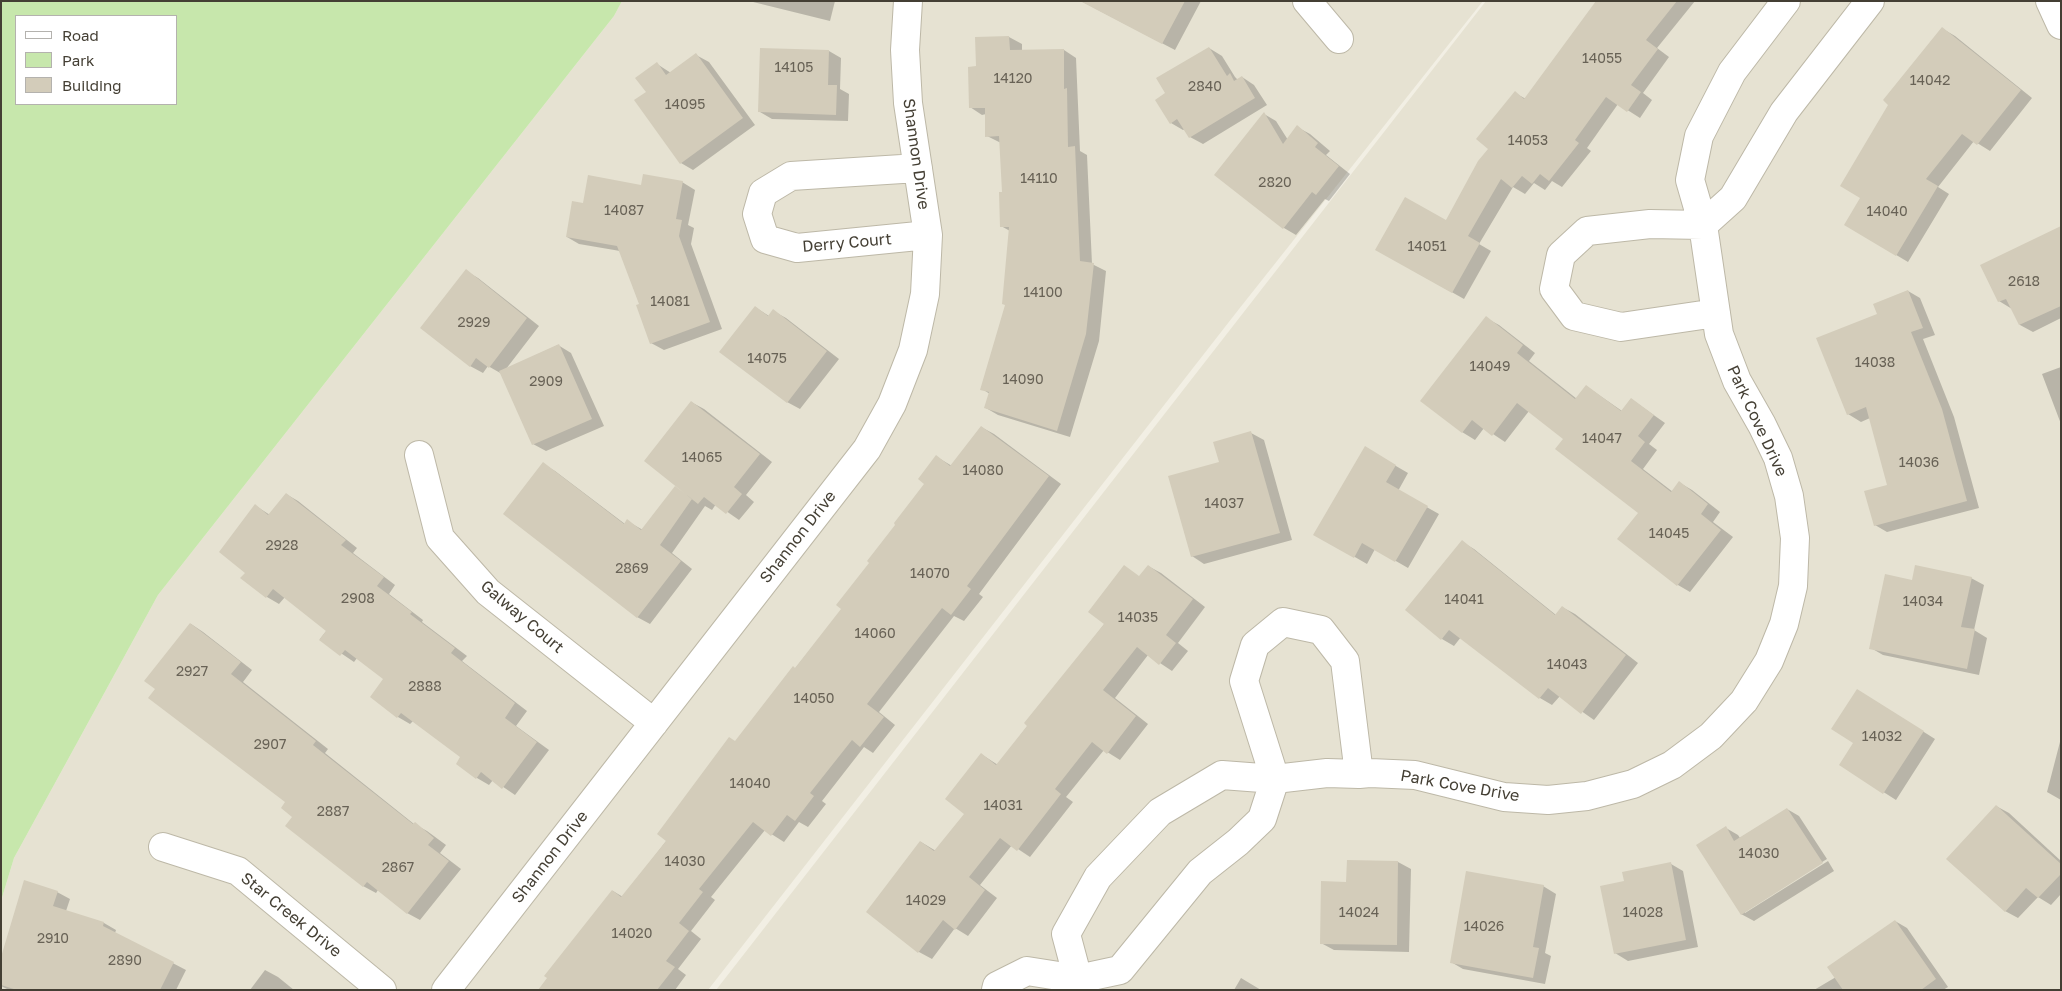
<!DOCTYPE html>
<style>
body{margin:0}
#map{position:relative;width:2062px;height:991px;overflow:hidden;background:#f2efe4;font-family:"Golos Text",sans-serif}
canvas{display:block}
.frame{position:absolute;inset:0;border:2px solid #443f34;pointer-events:none}
.legend{position:absolute;left:15px;top:15px;width:162px;height:90px;box-sizing:border-box;background:#fff;border:1px solid #b4b2ae;margin:0;padding:6px 9px;list-style:none;font-size:15px;color:#443f34}
.legend li{display:flex;align-items:center;gap:10px;height:25px}
.legend b{width:25px;border:1px solid #b4b2ae}
</style>
<div id="map">
<canvas width="2062" height="991"></canvas>
<div class="frame"></div>
<ul class="legend">
<li><b style="height:6px;background:#fff"></b>Road</li>
<li><b style="height:14px;background:#c7e7ac"></b>Park</li>
<li><b style="height:14px;background:#d3ccba"></b>Building</li>
</ul>
</div>
<script>
const g = document.querySelector('canvas').getContext('2d');
g.lineJoin = 'round';
function fillPath(path, color) { g.fillStyle = color; g.fill(path, 'evenodd'); }
const shape = rows => new Path2D(rows.map(r => 'M' + r).join(''));
function strokePath(path, color, width, dash) { g.strokeStyle = color; g.lineWidth = width; g.lineCap = dash ? 'butt' : 'round'; g.setLineDash(dash || []); g.stroke(path); }
function write(font, color, halo, rows, align = 'center') {
  g.font = font + ' "Golos Text",sans-serif'; g.lineWidth = 4; g.setLineDash([]); g.textBaseline = 'middle'; g.strokeStyle = halo; g.fillStyle = color; for (const [text, x, y, turn = 0] of rows) {
    g.save(); g.translate(x, y); g.rotate((+turn || 0) * Math.PI / 180); g.textAlign = isNaN(turn) ? turn : align; if (halo) g.strokeText(text, 0, 0); g.fillText(text, 0, 0); g.restore();
  }
}
fillPath(shape([
 [622,1,1483,1,1239,309,708,990,1,990,1,901,14,858,158,595,614,16],
 [1486,1,2061,1,2061,990,716,990]
]), '#e6e2d2');
fillPath(shape([
 [1,1,622,1,614,16,158,595,14,858,1,901],
 [16,16,176,16,176,104,16,104]
]), '#c7e7ac');
fillPath(shape([
 [749,1,835,1,830,21],
 [1081,1,1201,1,1175,50],
 [1598,1,1695,1,1657,48,1669,57,1643,93,1652,100,1640,118,1618,104,1587,148,1591,151,1562,187,1552,181,1545,190,1534,183,1525,194,1513,187,1479,244,1491,251,1464,299,1377,250,1446,221,1489,148,1515,93,1526,99],
 [1943,29,1955,36,2032,98,1990,151,1974,141,1938,187,1949,194,1908,262,1846,225,1862,197,1890,104],
 [1009,37,1022,44,1022,51,1064,50,1076,58,1080,151,1087,155,1092,264,1106,271,1099,341,1070,437,998,415,986,408,990,394,982,389,1007,305,1010,231,1001,226,1003,193,1001,143,987,136,986,114,982,115,970,107,977,67,976,38],
 [1209,48,1222,56,1235,77,1238,80,1242,77,1254,85,1267,105,1203,144,1190,137,1185,129,1183,130,1171,123,1167,94],
 [829,51,841,58,840,89,849,94,848,121,772,119,760,112],
 [696,55,709,62,755,125,693,170,681,163,657,64,671,73],
 [1264,114,1276,121,1288,140,1297,127,1310,134,1330,151,1326,155,1350,174,1329,201,1325,199,1296,235,1284,228],
 [682,182,695,190,688,225,694,228,691,244,722,329,664,350,651,343,640,305,620,251,579,244,567,237,584,204,642,187],
 [2061,230,2061,318,2033,332,2020,325,2012,309,1999,301],
 [466,271,478,278,539,326,506,369,558,345,571,353,604,426,546,451,533,444,502,374,488,366,483,373,470,366],
 [1908,291,1920,298,1935,335,1923,339,1954,417,1979,508,1887,532,1875,525,1889,486,1870,418,1861,422,1848,414,1879,314],
 [755,307,769,316,773,311,786,318,839,359,800,409,787,402],
 [1486,318,1499,325,1535,353,1529,361,1577,399,1586,386,1622,411,1631,399,1665,423,1649,444,1657,450,1643,469,1673,492,1680,483,1692,490,1720,512,1713,522,1733,537,1690,592,1678,585,1640,513,1565,439,1529,411,1505,442,1484,428,1475,440,1462,432],
 [2061,367,2061,424,2042,374],
 [691,402,704,409,772,462,746,495,754,502,739,520,716,504,712,510,705,506,672,553,692,569,650,624,637,617,543,464,555,471,625,524,627,521,643,530,675,488,685,494],
 [981,427,994,434,1061,484,979,594,983,597,964,621,954,616,879,712,895,725,873,753,864,747,822,801,826,804,808,827,799,822,784,842,765,830,711,897,715,900,691,931,701,939,678,969,686,975,675,990,539,990,613,891,623,897,667,840,736,742,843,609,871,563,926,484,937,457,952,466],
 [1251,433,1264,440,1292,540,1204,564,1192,556,1220,462],
 [1365,448,1408,473,1398,491,1439,514,1408,568,1375,549,1367,564,1315,534],
 [286,494,298,501,357,548,353,553,395,585,389,594,423,620,422,622,467,656,462,661,527,711,516,726,549,750,515,795,493,780,489,785,477,778,462,757,413,721,410,724,398,717,385,678,357,658,354,662,320,639,327,630,285,597,279,604,267,597,247,572,256,506,270,515],
 [1462,542,1474,549,1556,615,1562,607,1575,614,1638,663,1594,720,1560,696,1552,705,1540,698,1461,637,1454,646,1442,639],
 [1148,566,1161,573,1205,607,1178,643,1188,651,1172,671,1148,655,1115,698,1148,724,1120,760,1104,750,1066,797,1073,802,1030,857,1012,845,980,885,997,898,968,936,955,928,932,959,919,952,868,912,921,842,936,851,966,813,981,754,998,765],
 [1971,578,1984,585,1974,630,1987,638,1979,675,1883,655,1871,648,1913,581],
 [191,624,203,632,252,670,243,682,328,749,325,753,414,824,427,831,446,845,440,853,461,869,420,920,407,913,378,890,376,893,363,886,294,816,287,802,157,689],
 [1870,698,1935,739,1896,800,1841,765,1855,743],
 [2061,738,2061,800,2047,792],
 [1996,806,2009,813,2061,861,2061,894,2051,905,2038,897,2018,918,2005,911],
 [1787,809,1799,816,1827,859,1745,910,1745,913,1828,861,1834,871,1754,921,1741,914,1726,828,1738,835,1740,838],
 [1348,861,1398,862,1411,869,1409,952,1334,950,1321,943,1347,884],
 [1671,864,1683,871,1698,947,1628,961,1615,953,1625,882],
 [1543,886,1556,894,1545,953,1551,956,1545,984,1463,969,1451,962],
 [57,892,70,899,66,911,104,923,116,930,115,933,186,970,176,990,9,990,1,986,1,962],
 [1895,921,1907,928,1948,987,1943,990,1814,990,1836,977],
 [265,970,278,977,294,990,250,990],
 [1241,978,1261,990,1234,990]
]), '#0003');
fillPath(shape([
 [1080,1,1185,1,1162,44],
 [1596,1,1677,1,1646,40,1658,49,1631,85,1641,92,1627,112,1606,97,1575,140,1579,143,1549,181,1540,174,1532,184,1522,176,1512,188,1501,179,1468,236,1480,243,1452,293,1375,250,1405,197,1446,220,1478,161,1488,149,1476,139,1515,91,1524,99],
 [1942,27,2021,90,1977,145,1962,134,1926,179,1938,186,1896,256,1844,225,1860,198,1840,186,1888,105,1883,100],
 [1009,36,1010,50,1064,49,1064,89,1067,88,1068,147,1075,146,1080,261,1094,263,1086,334,1057,431,984,408,989,392,980,390,1005,305,1002,304,1009,227,1000,227,999,192,1002,192,999,136,985,137,985,108,969,108,968,67,976,66,975,37],
 [1209,47,1227,76,1230,73,1234,81,1242,76,1255,98,1189,138,1177,119,1170,124,1155,100,1165,93,1156,78],
 [760,48,829,50,828,85,837,85,836,115,758,112],
 [696,53,743,118,680,164,634,100,646,92,635,78,657,62,666,75],
 [1264,112,1283,144,1297,125,1318,143,1315,147,1339,166,1316,195,1312,192,1283,229,1214,175],
 [643,174,683,181,676,219,682,220,679,236,710,322,650,344,636,305,639,304,617,246,566,237,572,201,583,203,588,175,641,185],
 [2061,226,2061,306,2019,325,2006,299,1998,302,1980,265],
 [466,269,527,318,489,368,476,358,470,367,420,328],
 [1908,290,1923,328,1911,332,1942,409,1967,501,1874,526,1864,491,1887,485,1866,407,1847,415,1816,338,1877,314,1873,304],
 [755,306,768,316,773,309,827,351,787,403,719,352],
 [1486,316,1523,345,1517,353,1575,399,1586,385,1621,411,1631,398,1654,415,1638,436,1645,442,1631,461,1671,492,1679,481,1708,504,1701,514,1721,530,1677,586,1617,539,1638,513,1555,449,1563,439,1517,403,1492,436,1472,420,1462,433,1420,401],
 [559,344,592,419,532,445,499,371],
 [691,401,760,454,734,487,742,494,726,514,704,497,698,504,644,461],
 [981,426,1049,476,967,586,971,589,951,615,942,608,867,704,884,717,860,747,852,740,810,793,814,796,795,821,787,815,771,836,753,822,699,889,703,892,679,923,689,931,666,961,675,967,657,990,538,990,547,978,544,976,612,890,621,897,666,841,657,834,729,737,735,741,793,666,795,668,841,609,836,605,869,563,867,561,895,525,894,523,924,484,918,479,936,455,950,466],
 [1251,431,1280,533,1191,557,1168,476,1219,462,1213,442],
 [1365,446,1396,465,1386,482,1428,506,1395,562,1362,543,1354,558,1313,535],
 [543,462,624,524,627,519,641,530,675,486,692,499,660,545,681,561,637,618,503,514],
 [286,493,346,540,341,545,384,577,377,586,412,612,410,614,455,648,451,653,515,703,505,718,537,742,502,789,481,772,476,779,456,764,460,757,401,713,397,718,370,697,383,679,345,650,340,656,319,640,326,631,273,589,266,598,240,578,245,573,219,552,255,504,268,515],
 [1462,540,1555,615,1562,606,1626,655,1581,714,1548,688,1539,699,1449,630,1441,640,1405,610],
 [1124,565,1139,576,1148,565,1193,599,1166,635,1176,643,1159,665,1137,647,1103,690,1136,716,1107,754,1092,742,1055,789,1061,794,1017,851,1000,838,969,877,985,890,955,930,943,920,918,953,866,912,920,841,934,851,964,814,945,799,981,753,996,765,1027,726,1024,723,1104,624,1088,612],
 [1915,565,1972,577,1961,627,1975,629,1967,669,1869,649,1885,574,1912,580],
 [190,623,241,662,231,674,316,741,313,745,413,824,415,822,434,838,428,845,449,861,407,914,367,882,363,887,285,826,292,817,281,808,285,802,148,698,155,689,144,681],
 [1857,689,1924,731,1883,794,1839,765,1853,743,1831,729],
 [1996,805,2061,864,2061,874,2038,898,2026,888,2005,912,1946,859],
 [1787,808,1823,863,1741,915,1696,845,1726,826,1734,841],
 [1347,860,1398,861,1397,945,1320,944,1321,881,1346,882],
 [1671,862,1686,940,1614,954,1600,886,1624,881,1622,872],
 [1466,871,1544,885,1533,947,1539,948,1533,978,1450,963],
 [24,880,58,891,53,906,104,922,103,926,174,962,160,990,17,990,1,985,1,957],
 [1895,920,1936,979,1921,990,1843,990,1827,967]
]), '#d3ccba');
const street = shape([
 [1307,1,1339,39],
 [2050,1,2061,25],
 [918,168,791,176,763,193,757,214,765,239,797,248,928,235],
 [1716,313,1621,327,1574,316,1554,289,1561,255,1587,231,1650,224,1703,225,1733,198,1784,112,1870,1],
 [419,455,440,538,488,592,654,723],
 [1359,774,1345,661,1321,630,1283,622,1255,645,1244,681,1275,779,1327,773,1359,774,1370,773,1415,775,1504,797,1548,800,1587,796,1633,784,1672,765,1711,736,1744,701,1769,661,1784,624,1793,586,1795,538,1789,496,1778,458,1762,425,1737,381,1719,334,1703,225,1690,180,1699,136,1732,72,1786,1],
 [1222,775,1275,779,1262,819,1238,842,1200,872,1120,970,1078,979,1066,934,1098,877,1160,812,1222,775],
 [163,847,238,871,382,990],
 [446,990,867,449,892,404,913,350,925,294,928,235,908,103,905,50,908,1],
 [996,990,997,986,1027,971,1078,979,1078,990]
]);
strokePath(street, '#bdb8a7', 30);
strokePath(street, '#fff', 28);
write('14px', '#686256', null, [
 ["14055",1602,59],
 ["14105",794,68],
 ["14120",1013,79],
 ["14042",1930,81],
 ["2840",1205,87],
 ["14095",685,105],
 ["14053",1528,141],
 ["14110",1039,179],
 ["2820",1275,183],
 ["14087",624,211],
 ["14040",1887,212],
 ["14051",1427,247],
 ["2618",2024,282],
 ["14100",1043,293],
 ["14081",670,302],
 ["2929",474,323],
 ["14075",767,359],
 ["14038",1875,363],
 ["14049",1490,367],
 ["14090",1023,380],
 ["2909",546,382],
 ["14047",1602,439],
 ["14065",702,458],
 ["14036",1919,463],
 ["14080",983,471],
 ["14037",1224,504],
 ["14045",1669,534],
 ["2928",282,546],
 ["2869",632,569],
 ["14070",930,574],
 ["2908",358,599],
 ["14041",1464,600],
 ["14034",1923,602],
 ["14035",1138,618],
 ["14060",875,634],
 ["14043",1567,665],
 ["2927",192,672],
 ["2888",425,687],
 ["14050",814,699],
 ["14032",1882,737],
 ["2907",270,745],
 ["14040",750,784],
 ["14031",1003,806],
 ["2887",333,812],
 ["14030",1759,854],
 ["14030",685,862],
 ["2867",398,868],
 ["14029",926,901],
 ["14024",1359,913],
 ["14028",1643,913],
 ["14026",1484,927],
 ["14020",632,934],
 ["2910",53,939],
 ["2890",125,961]
]);
write('16px', '#443f34', '#fff', [
 ["Shannon Drive",916,154,82],
 ["Derry Court",847,243,-5],
 ["Park Cove Drive",1757,421,65],
 ["Shannon Drive",798,537,-52],
 ["Galway Court",522,617,40],
 ["Park Cove Drive",1460,786,10],
 ["Shannon Drive",550,857,-52],
 ["Star Creek Drive",291,915,39]
]);
</script>
